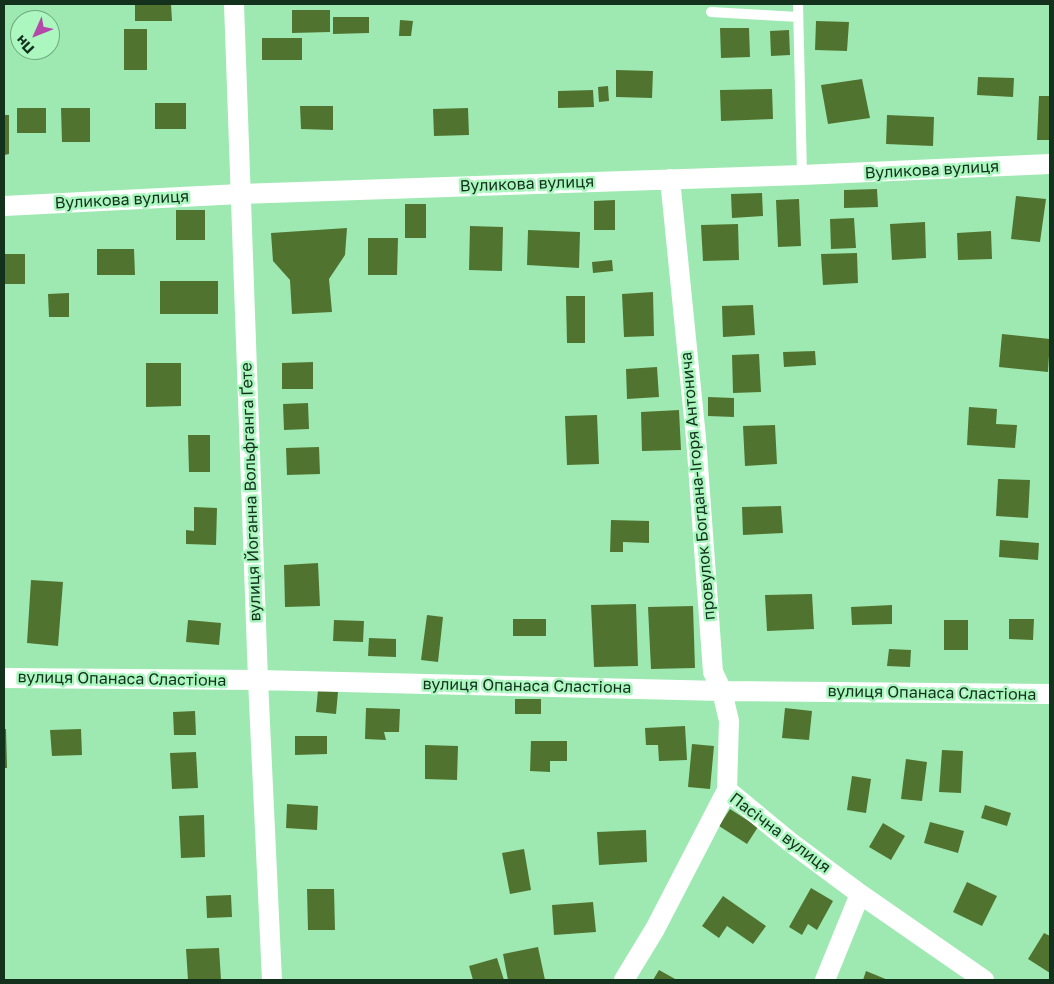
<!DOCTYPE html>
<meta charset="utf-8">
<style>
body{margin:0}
#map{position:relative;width:1054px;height:984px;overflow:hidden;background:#9ee9b2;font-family:"Golos Text",sans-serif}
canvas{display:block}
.frame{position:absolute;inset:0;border:5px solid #13311d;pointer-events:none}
.north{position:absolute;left:10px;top:10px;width:50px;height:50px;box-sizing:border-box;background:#abf7bf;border:1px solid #6ea87e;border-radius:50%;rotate:226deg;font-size:14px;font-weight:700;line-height:20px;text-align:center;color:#13311d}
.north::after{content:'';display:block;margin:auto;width:18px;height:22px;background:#b549a9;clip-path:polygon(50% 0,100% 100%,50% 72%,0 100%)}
</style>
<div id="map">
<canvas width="1054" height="984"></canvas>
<div class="frame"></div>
<div class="north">Пн</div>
</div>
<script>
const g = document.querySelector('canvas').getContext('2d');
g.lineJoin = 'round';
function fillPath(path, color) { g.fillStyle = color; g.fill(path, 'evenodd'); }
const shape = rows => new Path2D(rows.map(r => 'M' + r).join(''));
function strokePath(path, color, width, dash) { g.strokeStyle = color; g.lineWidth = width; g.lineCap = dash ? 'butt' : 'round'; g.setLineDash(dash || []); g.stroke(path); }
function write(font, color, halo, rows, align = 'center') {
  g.font = font + ' "Golos Text",sans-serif'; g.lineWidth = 5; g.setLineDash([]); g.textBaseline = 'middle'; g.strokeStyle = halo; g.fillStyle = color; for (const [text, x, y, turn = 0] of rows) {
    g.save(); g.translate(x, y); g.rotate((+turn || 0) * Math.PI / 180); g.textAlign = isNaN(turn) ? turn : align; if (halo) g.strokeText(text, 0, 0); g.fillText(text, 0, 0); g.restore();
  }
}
fillPath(shape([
 [135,4,171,4,172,21,135,21],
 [292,10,330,10,330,32,292,33],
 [333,17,369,17,369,33,333,34],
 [400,20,413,21,411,36,399,36],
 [816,21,849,22,847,51,815,50],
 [720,28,749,28,750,57,721,58],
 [124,29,147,29,147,70,124,70],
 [789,30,790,55,771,56,770,31],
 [262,38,302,38,302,60,262,60],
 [616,70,653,71,652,98,616,97],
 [978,77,1014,78,1013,97,977,95],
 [862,79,870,118,828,124,821,85],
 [608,86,609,101,599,102,598,87],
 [772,89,773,119,721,121,720,90],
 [593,90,594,107,558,108,558,91],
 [1039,96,1050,96,1050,140,1037,140],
 [155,103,186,103,186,129,155,129],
 [300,106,333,106,333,130,301,129],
 [17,108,46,108,46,133,17,133],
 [61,108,90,108,90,142,62,142],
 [468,108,469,135,434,136,433,109],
 [4,115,9,115,9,154,4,155],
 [887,115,934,117,933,146,886,144],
 [877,189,878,207,844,208,844,190],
 [762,193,763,216,732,218,731,194],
 [1016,196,1046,199,1040,242,1011,239],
 [799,199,801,246,778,247,776,200],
 [615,200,615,230,594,230,594,201],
 [405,204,426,204,426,238,405,238],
 [176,210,205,210,205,240,176,240],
 [854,218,856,248,831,249,830,219],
 [925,222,926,258,892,260,890,224],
 [738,224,739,260,703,261,701,225],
 [470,226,503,227,502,271,469,270],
 [347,228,345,255,329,279,332,312,292,314,290,280,273,261,271,233],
 [528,230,580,232,579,268,527,265],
 [991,231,992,259,958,260,957,233],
 [368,238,398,238,397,275,368,275],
 [97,249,134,249,135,275,97,275],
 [857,253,858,283,823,285,821,254],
 [4,254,25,254,25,284,4,284],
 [612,260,613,271,593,273,592,262],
 [160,281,218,281,218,314,160,314],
 [653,292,654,336,624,337,622,294],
 [69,293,69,317,49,317,48,294],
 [566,296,585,296,585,343,567,343],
 [753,305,755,335,723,337,722,306],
 [1002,334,1050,339,1048,372,999,367],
 [815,351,816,365,784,367,783,352],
 [759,354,761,392,733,393,732,355],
 [313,362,313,389,282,389,282,363],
 [146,363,181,363,181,406,146,407],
 [657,367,659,397,627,399,626,369],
 [708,397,734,398,734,417,708,416],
 [308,403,309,429,284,430,283,404],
 [969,407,997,409,996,424,1017,425,1015,448,967,445],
 [679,410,681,450,642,451,641,412],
 [597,415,599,464,567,465,565,416],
 [775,425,777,464,745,466,743,426],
 [188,435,210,435,210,472,189,472],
 [319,447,320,474,287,475,286,448],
 [998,479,1030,480,1028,518,996,516],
 [781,506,783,533,743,535,742,507],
 [194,507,217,508,216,545,186,544,186,530,194,531],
 [611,520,649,521,649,543,623,542,623,552,610,552],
 [1000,540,1039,543,1038,560,999,557],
 [318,563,320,606,285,607,284,565],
 [31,580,63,582,58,646,27,643],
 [812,594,814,629,767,631,765,595],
 [636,604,638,666,594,667,591,605],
 [892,605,892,624,852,625,851,607],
 [693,606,695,668,651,669,648,607],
 [427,615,443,617,438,662,421,660],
 [513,619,546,619,546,636,513,636],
 [1009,619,1034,619,1033,640,1009,639],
 [188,620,221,623,219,645,186,642],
 [334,620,364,621,363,642,333,641],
 [944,620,968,620,968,650,944,650],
 [369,638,396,639,396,657,368,656],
 [889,649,911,650,910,667,887,666],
 [318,690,338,692,336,714,316,712],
 [515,699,541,699,541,714,515,714],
 [366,708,400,709,399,732,384,732,386,740,365,739],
 [785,708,812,711,809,740,782,738],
 [195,711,196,735,174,735,173,712],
 [685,726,687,760,659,761,658,745,646,745,645,728],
 [4,729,6,729,7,768,4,768],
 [81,729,82,755,52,756,50,730],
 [295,736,327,736,327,754,295,755],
 [531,741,567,741,567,761,550,761,550,772,530,771],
 [692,744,714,746,710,789,688,787],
 [425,745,458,746,457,780,425,779],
 [942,750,963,751,961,793,939,792],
 [196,752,198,788,172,789,170,753],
 [906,759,927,762,922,801,901,799],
 [852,776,871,779,866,813,847,810],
 [287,804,318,806,317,830,286,828],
 [985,805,1011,813,1007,826,981,818],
 [730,809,758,827,747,844,719,826],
 [204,815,205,857,181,858,179,816],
 [930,822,964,831,958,853,924,843],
 [883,823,905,836,891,860,869,847],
 [646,830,647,862,599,865,597,832],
 [524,849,531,890,510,894,502,853],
 [967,882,997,896,982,926,953,912],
 [811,888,833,901,817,930,808,924,802,935,789,927],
 [307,889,334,889,335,930,308,930],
 [231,895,232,917,207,918,206,896],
 [723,896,766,926,753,944,727,926,719,938,702,926],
 [593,902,596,932,554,935,552,905],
 [1044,933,1050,936,1050,973,1028,959],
 [538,947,545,980,508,980,503,954],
 [219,948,221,980,188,980,186,949],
 [497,958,504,980,473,980,469,966],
 [659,970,677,980,653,980],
 [866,971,888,980,863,980]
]), '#50742f');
strokePath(shape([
 [798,4,802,175],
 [711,12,798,17]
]), '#fff', 10);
strokePath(shape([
 [234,4,258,680,272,980],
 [4,206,240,194,802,175,1050,164],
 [4,678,258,680,722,691,1050,694],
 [727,790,790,842,860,894,984,980],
 [624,980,655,929,727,790,729,721,722,691,713,672,696,438,670,179],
 [825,980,860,894]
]), '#fff', 20);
write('16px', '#13311d', '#abf7bf', [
 ["Вуликова вулиця",932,170,-3],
 ["Вуликова вулиця",527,184,-2],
 ["Вуликова вулиця",122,200,-3],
 ["провулок Богдана-Ігоря Антонича",698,486,-95],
 ["вулиця Йоганна Вольфганга Ґете",251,492,-92],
 ["вулиця Опанаса Сластіона",122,679,1],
 ["вулиця Опанаса Сластіона",527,686,1],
 ["вулиця Опанаса Сластіона",932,693,1],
 ["Пасічна вулиця",780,833,37]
]);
</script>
